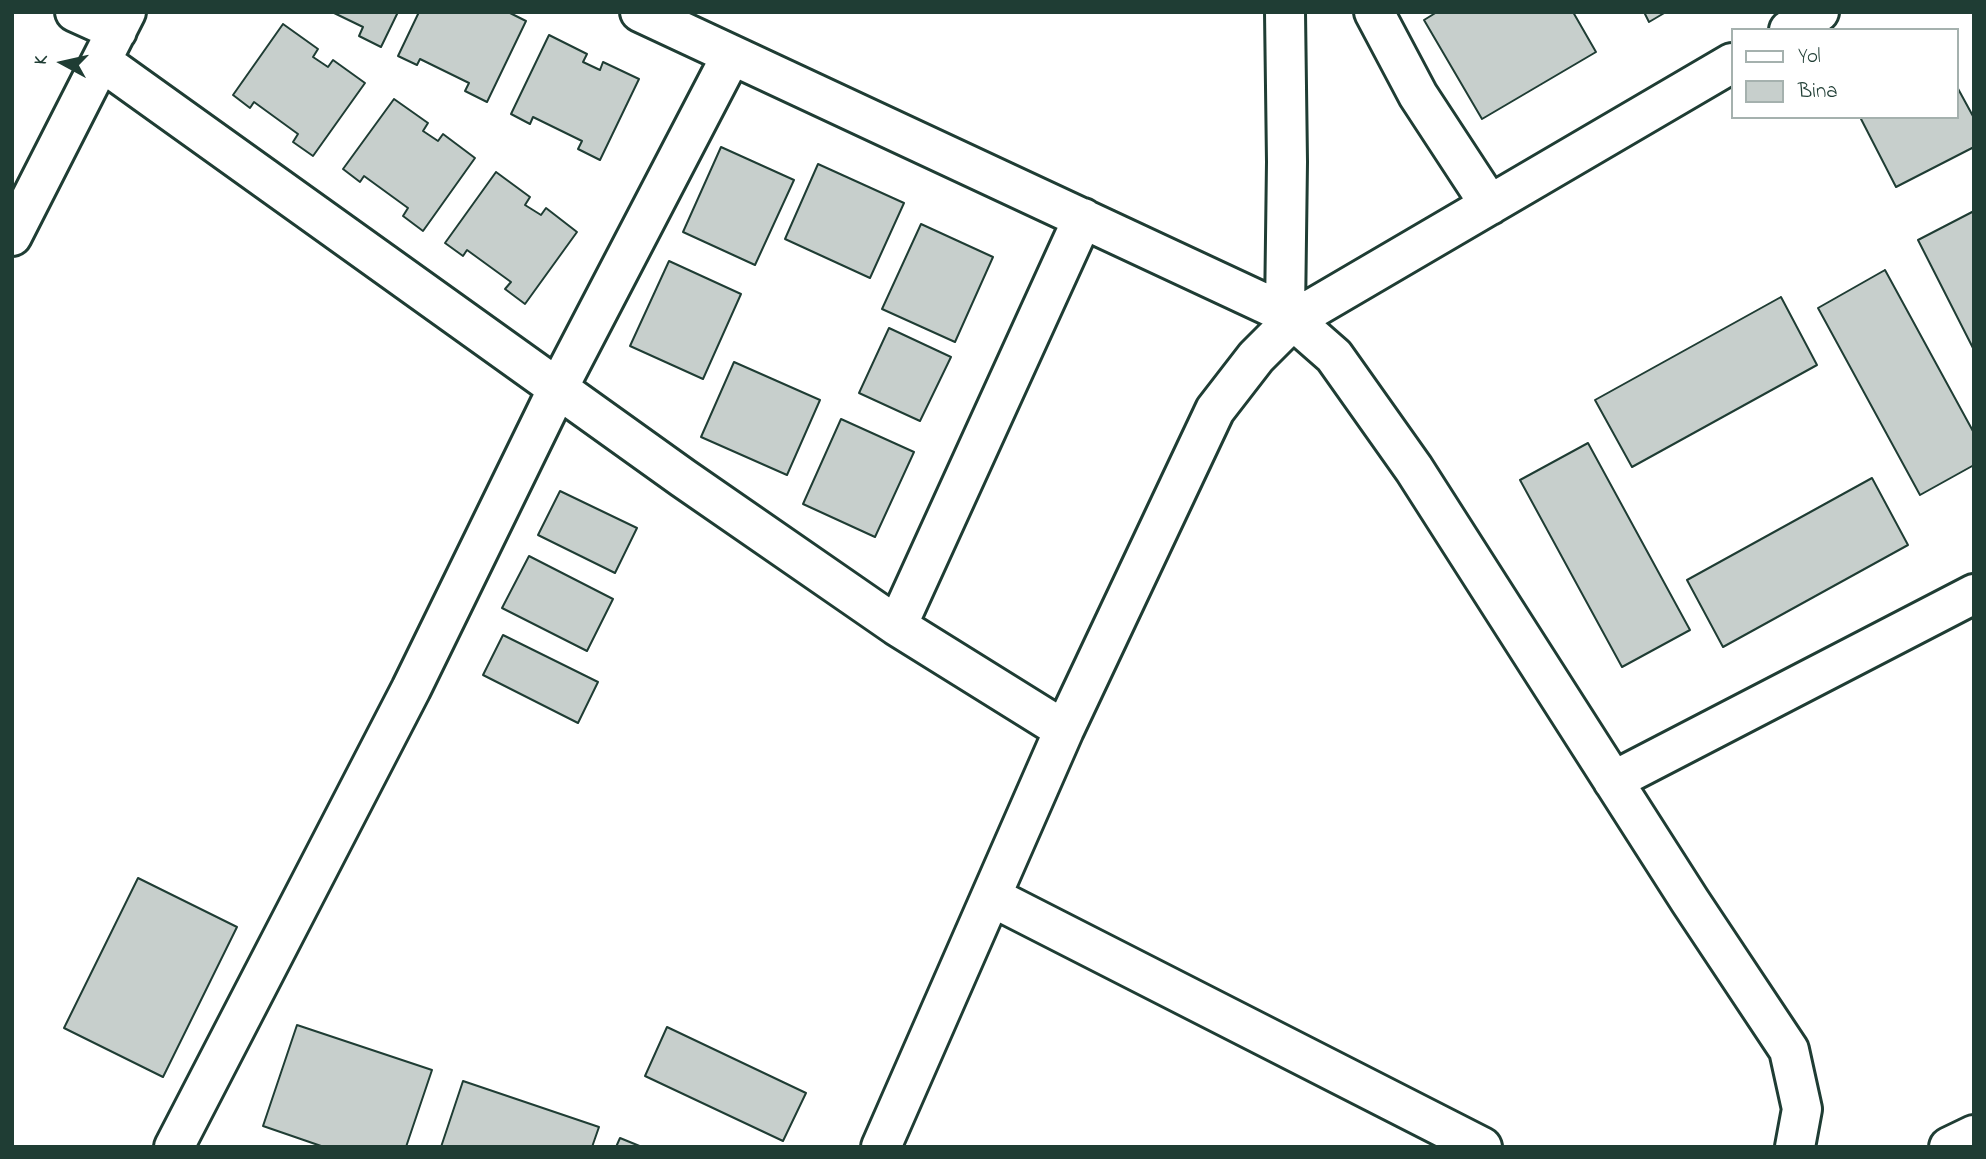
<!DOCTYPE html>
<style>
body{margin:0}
#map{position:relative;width:1986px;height:1159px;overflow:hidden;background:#fff;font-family:"Indie Flower",sans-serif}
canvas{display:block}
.frame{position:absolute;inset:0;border:14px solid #1f3d34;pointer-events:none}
.legend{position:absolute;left:1731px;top:28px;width:228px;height:91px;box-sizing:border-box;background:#fff;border:2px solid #a5b1ae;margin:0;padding:9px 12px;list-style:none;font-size:21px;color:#1f3d34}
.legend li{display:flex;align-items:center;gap:14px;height:35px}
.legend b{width:35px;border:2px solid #a5b1ae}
.north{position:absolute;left:28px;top:28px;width:70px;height:70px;-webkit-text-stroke:5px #fff;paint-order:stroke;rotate:278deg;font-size:19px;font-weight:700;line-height:28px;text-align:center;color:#1f3d34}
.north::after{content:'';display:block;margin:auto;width:24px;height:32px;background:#1f3d34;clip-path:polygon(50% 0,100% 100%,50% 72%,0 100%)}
</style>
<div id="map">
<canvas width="1986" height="1159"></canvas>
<div class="frame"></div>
<ul class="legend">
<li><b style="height:9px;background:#fff"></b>Yol</li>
<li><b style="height:19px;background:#c7cfcc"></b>Bina</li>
</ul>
<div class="north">K</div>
</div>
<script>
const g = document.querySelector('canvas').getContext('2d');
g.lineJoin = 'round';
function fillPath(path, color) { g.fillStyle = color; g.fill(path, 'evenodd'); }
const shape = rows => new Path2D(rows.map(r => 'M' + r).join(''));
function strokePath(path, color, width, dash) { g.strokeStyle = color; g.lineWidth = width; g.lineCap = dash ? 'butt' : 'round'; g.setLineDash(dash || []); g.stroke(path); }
const building = shape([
 [332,12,398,12,381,47,359,36,363,27,332,12],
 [419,12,508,12,526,21,487,102,465,91,469,83,420,59,417,65,398,56,419,12],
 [1437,12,1573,12,1596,52,1482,119,1424,20,1437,12],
 [1644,12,1666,12,1649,22,1644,12],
 [283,24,318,49,313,57,328,67,333,60,365,83,313,156,293,142,298,134,254,102,250,108,233,95,283,24],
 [549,35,587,54,583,62,600,70,603,62,639,79,600,160,578,149,582,141,533,117,530,124,511,114,549,35],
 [1956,85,1974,118,1974,147,1896,187,1860,117,1956,117,1956,85],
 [394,99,428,123,423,131,438,141,443,134,475,158,423,231,403,216,408,208,364,176,360,182,343,169,394,99],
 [721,147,794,180,755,265,683,232,721,147],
 [818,164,904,203,870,278,785,239,818,164],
 [496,172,530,197,525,205,541,215,546,208,577,232,525,304,505,289,511,282,467,250,463,256,445,243,496,172],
 [1974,211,1974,350,1918,240,1974,211],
 [921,224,993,257,955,342,882,309,921,224],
 [669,261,741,294,703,379,630,346,669,261],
 [1885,270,1974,433,1974,465,1920,495,1818,308,1885,270],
 [1781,297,1817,365,1632,467,1595,400,1781,297],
 [889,328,951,357,920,421,859,393,889,328],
 [734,362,820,400,787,475,701,437,734,362],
 [841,419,914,452,875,537,803,504,841,419],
 [1588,443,1690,630,1622,667,1520,480,1588,443],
 [1872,478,1908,545,1723,647,1687,580,1872,478],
 [560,491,637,528,615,573,538,535,560,491],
 [529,556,613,599,587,651,502,608,529,556],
 [503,635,598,682,578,723,483,675,503,635],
 [138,878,237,927,163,1077,64,1028,138,878],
 [297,1025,432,1070,406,1147,324,1147,263,1126,297,1025],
 [667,1027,806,1093,783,1141,645,1076,667,1027],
 [463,1081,599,1127,592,1147,441,1147,463,1081],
 [620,1138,642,1147,616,1147,620,1138]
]);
fillPath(building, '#c7cfcc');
strokePath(building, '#1f3d34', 2);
const minor = shape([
 [75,12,117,31],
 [640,12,1285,313,1334,356,1414,469,1690,901,1789,1050,1802,1109,1795,1147],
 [1285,12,1287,162,1285,313],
 [1374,12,1418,95,1490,205],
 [1789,30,1819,12],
 [101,61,683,478,897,626,1064,730],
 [12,236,126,12],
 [897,626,1083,218],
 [1613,781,1974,594],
 [992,897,1482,1147],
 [174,1147,411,689,558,388,731,56],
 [881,1147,1064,730,1215,410,1256,357,1293,320,1732,63],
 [1949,1147,1974,1135]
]);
strokePath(minor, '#1f3d34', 44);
strokePath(minor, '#fff', 38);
</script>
